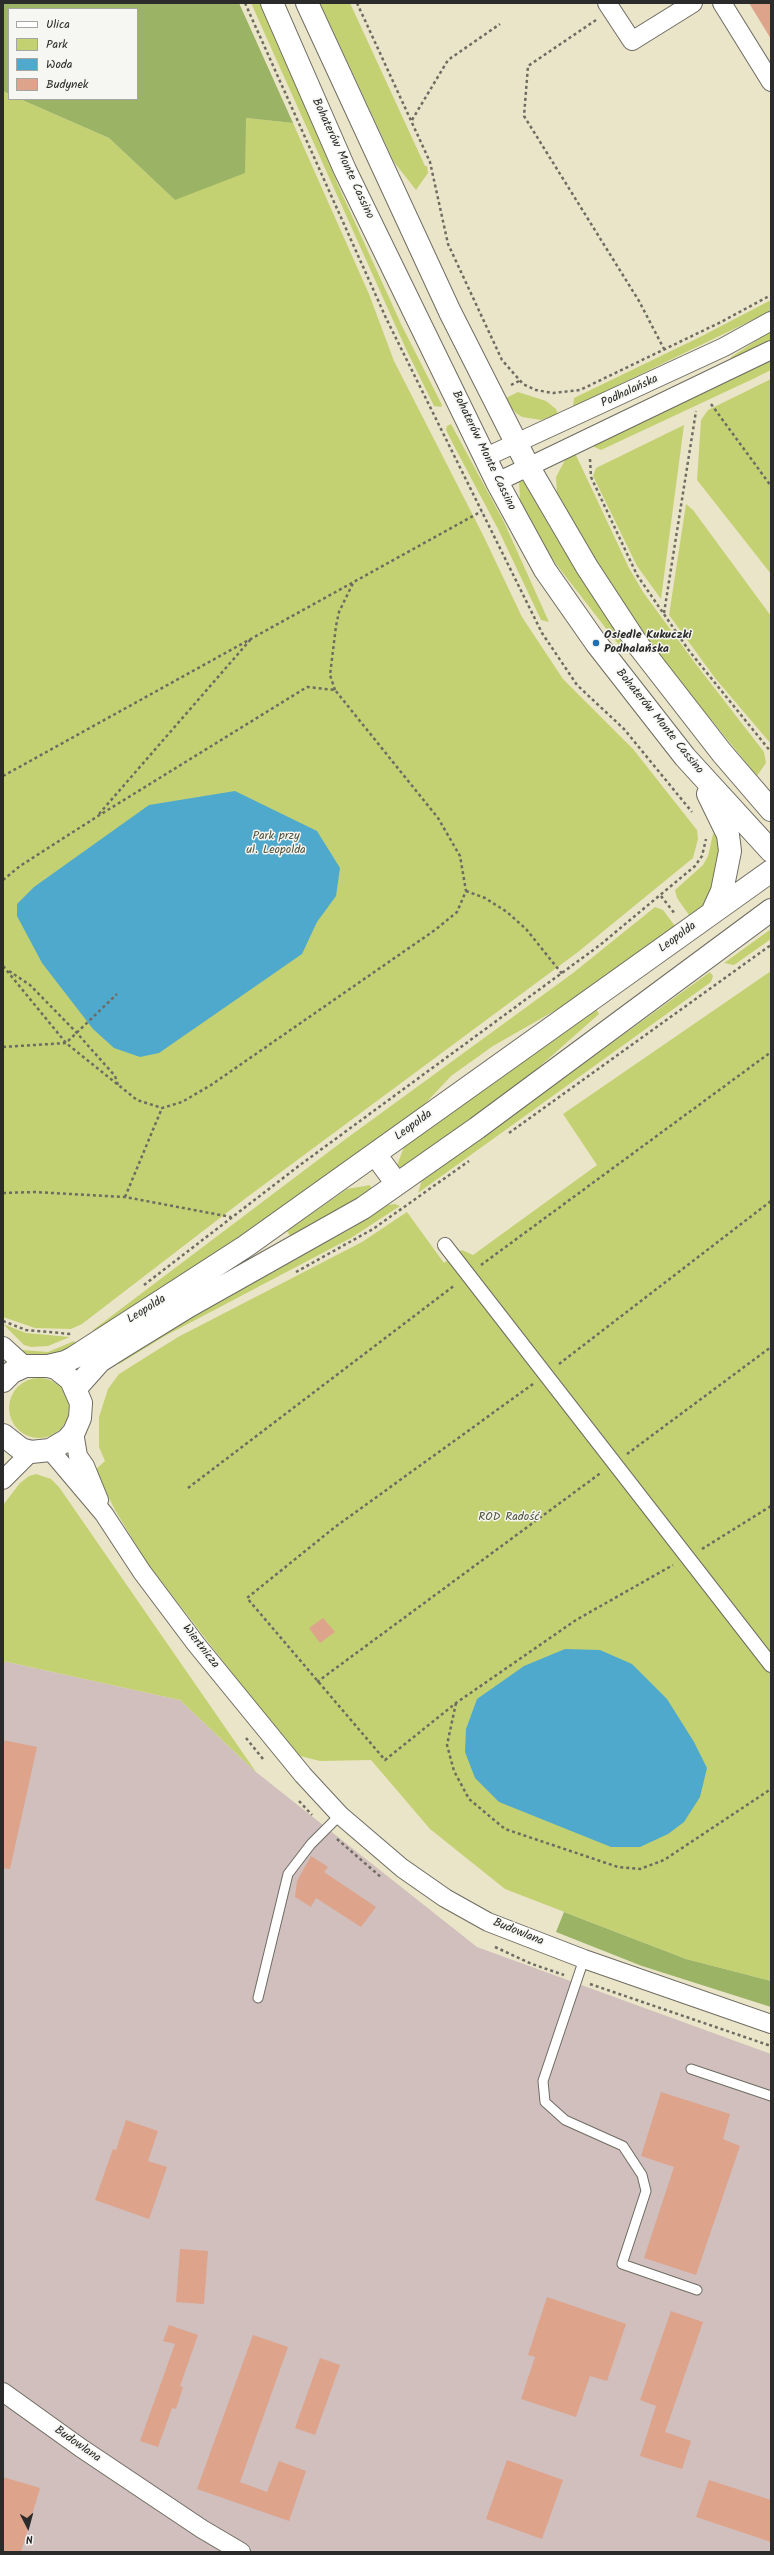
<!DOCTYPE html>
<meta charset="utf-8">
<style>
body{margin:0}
#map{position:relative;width:774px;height:2555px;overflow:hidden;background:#eae5c9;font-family:Kalam,sans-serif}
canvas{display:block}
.frame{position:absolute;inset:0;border:4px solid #2b2b2b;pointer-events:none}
.legend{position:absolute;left:8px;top:8px;width:130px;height:92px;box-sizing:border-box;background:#f6f6f2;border:1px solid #a5a5a2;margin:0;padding:5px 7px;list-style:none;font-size:12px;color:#2b2b2b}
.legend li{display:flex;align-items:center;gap:8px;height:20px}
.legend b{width:20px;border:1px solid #a5a5a2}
.north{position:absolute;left:8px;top:2507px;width:40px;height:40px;-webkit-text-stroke:3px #f6f6f2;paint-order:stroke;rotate:174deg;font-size:11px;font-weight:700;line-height:16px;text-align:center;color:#2b2b2b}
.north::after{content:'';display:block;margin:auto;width:14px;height:18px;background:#2b2b2b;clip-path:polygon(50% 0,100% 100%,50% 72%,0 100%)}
</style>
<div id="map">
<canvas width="774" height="2555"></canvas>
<div class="frame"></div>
<ul class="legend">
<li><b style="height:5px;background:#fff"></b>Ulica</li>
<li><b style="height:11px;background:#c4d172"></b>Park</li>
<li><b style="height:11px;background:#4fa9cd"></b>Woda</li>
<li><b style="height:11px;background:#dda38b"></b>Budynek</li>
</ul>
<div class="north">N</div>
</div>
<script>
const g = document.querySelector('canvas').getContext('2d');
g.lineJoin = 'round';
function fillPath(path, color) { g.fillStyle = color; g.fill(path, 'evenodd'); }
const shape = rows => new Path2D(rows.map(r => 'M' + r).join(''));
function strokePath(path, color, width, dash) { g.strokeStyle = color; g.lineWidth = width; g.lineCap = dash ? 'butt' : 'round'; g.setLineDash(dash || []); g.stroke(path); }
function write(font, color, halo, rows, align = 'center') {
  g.font = font + ' Kalam,sans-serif'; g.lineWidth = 3; g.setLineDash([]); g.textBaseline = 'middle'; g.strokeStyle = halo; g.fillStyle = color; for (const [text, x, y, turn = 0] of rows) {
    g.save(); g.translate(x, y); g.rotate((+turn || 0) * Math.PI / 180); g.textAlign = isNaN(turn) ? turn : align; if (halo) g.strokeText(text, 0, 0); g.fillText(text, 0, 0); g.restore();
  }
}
fillPath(shape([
 [3,1661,180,1700,256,1772,477,1947,771,2054,771,2552,3,2552]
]), '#d1bfbd');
fillPath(shape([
 [251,3,260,3,299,88,338,185,401,324,442,405,441,407,434,406,405,347],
 [320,3,350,3,425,166,427,166,428,173,416,190,394,162],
 [3,91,9,94,9,99,20,99,109,138,175,200,246,118,293,123,369,294,394,361,484,537,522,617,563,679,633,749,697,830,698,839,693,858,578,952,246,1198,82,1324,71,1329,35,1328,3,1317],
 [771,300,771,311,573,407,574,398,702,336],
 [771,331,771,342,732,361,731,357],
 [771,359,771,370,755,378,601,450,590,445],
 [771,379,771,574,697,480,701,420,708,410],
 [518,392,546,401,556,409,558,414,541,420,522,417,516,413,504,399],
 [451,424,504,522,549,622,541,620,498,529,453,444,446,430,447,426],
 [684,425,661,599,637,566,593,476,596,468],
 [575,453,629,568,643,592,695,663,764,752,766,763,757,776,662,659,605,576,568,516,557,494,556,477,565,460],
 [519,479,522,479,564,551,630,650,625,653,556,564,540,540,520,503],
 [686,504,693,510,771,616,771,744,715,678,669,615],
 [718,830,722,857,710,895,703,905,689,915,677,898,675,890,703,865,708,856,713,834],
 [655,907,663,910,675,926,570,1002,493,1046,451,1076,422,1107,194,1272,97,1335,93,1330,343,1141,573,973],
 [771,929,771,939,734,965,724,963],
 [771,971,771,1981,686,1959,505,1889,430,1829,371,1760,320,1761,300,1756,250,1696,147,1563,115,1510,95,1470,105,1461,99,1447,99,1417,108,1389,119,1374,178,1337,362,1242,407,1212,444,1263,462,1250,473,1255,597,1165,563,1114],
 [710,972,713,976,711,982,418,1193,422,1180],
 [596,1009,599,1014,521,1083,400,1169,396,1168,404,1147],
 [370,1185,372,1190,349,1205,290,1236,287,1231,347,1189],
 [395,1204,400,1206,351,1238,165,1336,119,1364,115,1359,180,1319,347,1231,388,1205],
 [3,1324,26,1333,70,1337,48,1346,31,1347,24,1345],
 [74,1341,77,1347,55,1355,29,1356,19,1352,12,1345,14,1343,22,1350,48,1352],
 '9 1408a30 30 0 1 1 60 0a30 30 0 1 1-60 0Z',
 [36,1474,51,1479,59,1487,256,1772,180,1700,3,1661,3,1505,20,1483,29,1476]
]), '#c4d172');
fillPath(shape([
 [3,3,239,3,293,123,246,118,245,173,175,200,109,138,20,99,137,99,137,9,9,9,9,94,3,91],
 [564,1912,686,1959,771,1981,771,2007,642,1966,556,1932]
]), '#9bb364');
fillPath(shape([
 [235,791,317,831,340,868,336,896,317,922,302,954,159,1053,140,1057,114,1048,93,1029,42,963,17,916,17,904,34,887,149,805],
 [565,1649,600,1650,632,1664,667,1699,694,1742,707,1768,700,1797,684,1822,668,1834,640,1847,611,1847,499,1802,475,1778,465,1752,466,1729,477,1699,524,1666]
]), '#4fa9cd');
fillPath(shape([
 [749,3,771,3,771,39],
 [323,1618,335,1632,320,1643,309,1628],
 [3,1740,37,1747,10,1869,3,1868],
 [311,1856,328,1867,324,1872,376,1907,361,1927,316,1898,311,1907,295,1897,297,1881],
 [661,2092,730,2114,723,2139,740,2146,696,2275,644,2258,674,2167,641,2156],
 [126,2120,158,2131,148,2161,167,2167,149,2219,95,2200,113,2149,116,2150],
 [180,2249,208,2251,204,2304,176,2302],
 [547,2297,626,2324,607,2381,590,2376,576,2417,521,2399,535,2357,528,2355],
 [671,2311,703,2322,665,2432,691,2441,682,2469,640,2456,656,2406,640,2400],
 [169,2325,198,2335,180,2386,183,2387,176,2409,172,2408,158,2447,140,2441,175,2344,163,2341],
 [253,2335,288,2347,240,2482,267,2492,279,2461,306,2471,289,2521,197,2489],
 [320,2358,340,2365,315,2435,295,2428],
 [507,2460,563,2480,542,2539,486,2519],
 [3,2477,40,2488,21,2552,3,2552],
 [709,2480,771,2500,771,2542,696,2517]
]), '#dda38b');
const service = shape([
 [584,1959,543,2081,545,2102,565,2120,623,2146,642,2175,646,2191,622,2264,697,2290],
 [258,1998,288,1874,311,1844,340,1815],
 [691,2069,771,2096]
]);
const pedestrian = shape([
 [445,1245,771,1665]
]);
const minor = shape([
 [607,3,632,41,693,3],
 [722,3,771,82],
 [486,457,724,347,771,321],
 [497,482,771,350],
 [3,1346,25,1366],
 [74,1432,78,1456,85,1466,99,1500],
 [50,1450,104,1514,142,1572,196,1644,303,1775,340,1815,402,1868,445,1898,488,1922,584,1959,771,2024],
 [3,1480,31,1452],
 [3,2392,81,2448,202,2529,241,2552]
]);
const tertiary = shape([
 [272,3,345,170,497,482,545,570,596,643,685,757,771,851],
 [307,3,450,312,528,466,587,567,638,645,722,753,771,810],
 [708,794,728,835,730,851,722,891,712,913],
 [375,1154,397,1184],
 [48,1366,65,1362,73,1358,246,1246,771,871],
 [3,1381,12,1372,25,1366,48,1366,56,1368,71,1380,81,1403,80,1418,74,1432,67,1440,50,1450,31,1452,21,1449,3,1435],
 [76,1388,100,1361,119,1349,189,1306,363,1208,477,1128,771,910]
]);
strokePath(service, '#6e6c62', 11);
strokePath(pedestrian, '#6e6c62', 16);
strokePath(minor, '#6e6c62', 20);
strokePath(tertiary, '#6e6c62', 24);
strokePath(shape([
 [245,3,386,318,542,633,577,685,624,729,692,812],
 [357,3,430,162,448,244,502,360,523,384,536,390,553,393,580,390,721,322,771,295],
 [596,20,528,66,524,116,639,301,664,349],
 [412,120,448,60,500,24],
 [511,385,519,381],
 [711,404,771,486],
 [590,459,591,477,637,575,690,652,771,752],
 [664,613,696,411],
 [335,690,330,675,336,626,339,612,354,581],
 [3,776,482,511],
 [99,814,251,639],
 [3,880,20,866,98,816,307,687,335,690,438,818,460,856,466,891,457,912,435,930,211,1085,182,1102,162,1108,137,1100,66,1043,3,966],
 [466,891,485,898,507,912,526,929,563,975],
 [661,896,675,914],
 [9,971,30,985,76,1032,115,1076,118,1085],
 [3,1047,66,1043,117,994],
 [509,1133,771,945],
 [3,1193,34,1192,125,1197,231,1217],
 [125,1197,162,1108],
 [481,1265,771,1052],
 [296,1272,373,1229,469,1161],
 [144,1285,300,1165,600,945,695,866,702,856,706,839],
 [3,1321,26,1330,71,1334],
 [559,1364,771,1201],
 [533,1384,335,1527,247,1598,385,1760,456,1703,576,1620,673,1565],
 [627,1454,771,1347],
 [188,1488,455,1285],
 [702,1549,771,1506],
 [317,1682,602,1472],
 [456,1703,447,1745,454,1771,469,1799,505,1829,618,1867,640,1869,664,1860,771,1789],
 [246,1738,263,1759],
 [299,1801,312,1815],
 [337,1839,382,1878],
 [495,1947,532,1964,564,1975],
 [590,1984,771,2046]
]), '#6e6c62', 2.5, [3, 3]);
strokePath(service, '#fff', 9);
strokePath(pedestrian, '#fff', 14);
strokePath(minor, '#fff', 18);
strokePath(tertiary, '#fff', 22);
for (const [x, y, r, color] of [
 [596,643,4,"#1f6fb2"]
]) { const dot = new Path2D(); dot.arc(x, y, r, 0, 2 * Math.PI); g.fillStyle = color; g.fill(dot); strokePath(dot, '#f6f6f2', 1.5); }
write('12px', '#2b2b2b', '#f6f6f2', [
 ["Bohaterów Monte Cassino",342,159,65],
 ["Podhalańska",630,392,-25],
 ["Bohaterów Monte Cassino",483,451,64],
 ["Bohaterów Monte Cassino",659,722,51],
 ["Leopolda",678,938,-36],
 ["Leopolda",414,1126,-36],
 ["Leopolda",147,1310,-32],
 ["Wiertnicza",200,1647,52],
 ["Budowlana",518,1933,22],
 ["Budowlana",77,2445,35]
]);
write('bold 12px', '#2b2b2b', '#f6f6f2', [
 ["Osiedle Kukuczki",604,636],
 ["Podhalańska",604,650]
], 'left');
write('12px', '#51543d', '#f6f6f2', [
 ["Park przy",276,837],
 ["ul. Leopolda",276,851],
 ["ROD Radość",509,1518]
]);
</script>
